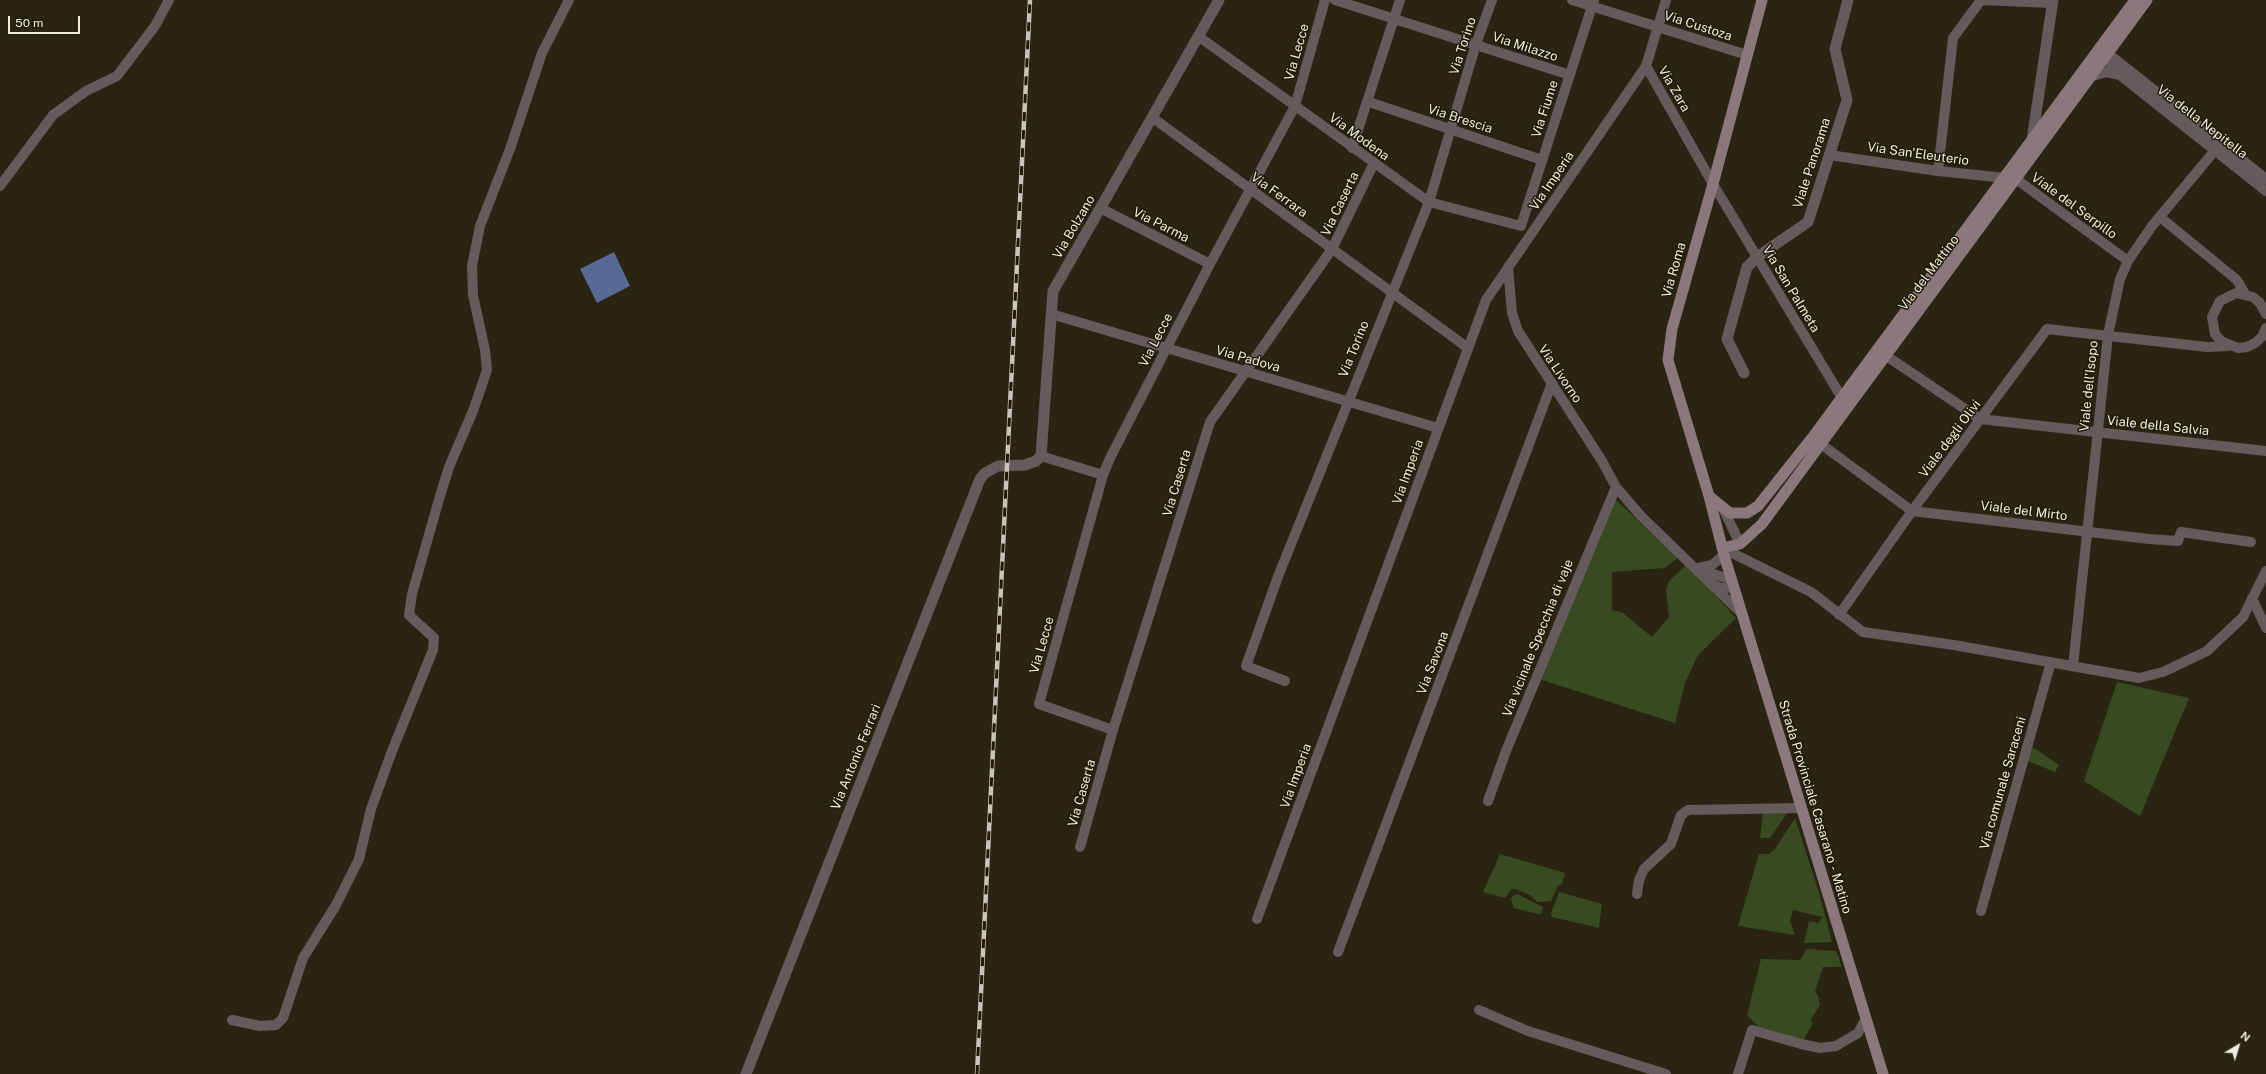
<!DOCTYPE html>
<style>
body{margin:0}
#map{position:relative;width:2266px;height:1074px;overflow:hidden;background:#2a2512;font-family:"Public Sans",sans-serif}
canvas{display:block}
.north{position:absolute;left:2218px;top:1026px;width:40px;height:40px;-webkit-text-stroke:3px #201b08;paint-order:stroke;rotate:38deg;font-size:11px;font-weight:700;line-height:16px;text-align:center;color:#eeebdf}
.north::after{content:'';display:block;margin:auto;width:14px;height:18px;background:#eeebdf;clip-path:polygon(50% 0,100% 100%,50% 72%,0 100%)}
.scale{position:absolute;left:8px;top:16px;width:72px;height:18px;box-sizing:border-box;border:2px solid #eeebdf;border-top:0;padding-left:5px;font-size:12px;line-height:14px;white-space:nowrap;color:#eeebdf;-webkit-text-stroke:3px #201b08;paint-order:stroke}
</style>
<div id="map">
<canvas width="2266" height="1074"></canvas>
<div class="north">N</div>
<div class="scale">50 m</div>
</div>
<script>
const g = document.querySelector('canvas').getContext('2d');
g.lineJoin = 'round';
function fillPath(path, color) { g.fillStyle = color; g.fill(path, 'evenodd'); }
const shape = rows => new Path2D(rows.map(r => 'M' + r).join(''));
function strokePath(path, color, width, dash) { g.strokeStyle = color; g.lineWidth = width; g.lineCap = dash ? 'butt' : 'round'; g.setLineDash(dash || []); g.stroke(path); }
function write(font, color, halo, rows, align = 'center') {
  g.font = font + ' "Public Sans",sans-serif'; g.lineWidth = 3; g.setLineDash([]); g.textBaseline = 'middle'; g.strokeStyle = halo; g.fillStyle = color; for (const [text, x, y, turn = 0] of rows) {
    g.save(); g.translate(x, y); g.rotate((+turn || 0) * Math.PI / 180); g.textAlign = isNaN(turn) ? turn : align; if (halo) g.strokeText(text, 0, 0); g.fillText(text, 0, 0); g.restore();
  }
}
fillPath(shape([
 [1616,500,1678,558,1664,568,1612,572,1612,610,1623,613,1652,637,1669,617,1666,591,1669,581,1687,564,1736,618,1698,655,1685,683,1675,723,1539,679,1612,501],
 [2117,682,2189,698,2140,816,2084,781],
 [2031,746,2059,765,2055,772,2030,762,2027,759],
 [1763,813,1787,813,1770,838,1760,838],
 [1795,818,1820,896,1832,942,1804,943,1809,921,1818,923,1823,917,1793,910,1790,921,1795,935,1738,926,1759,854,1769,854,1775,849],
 [1500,854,1565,873,1562,884,1558,886,1551,901,1537,902,1530,895,1516,889,1512,889,1505,898,1483,892],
 [1559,892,1602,904,1599,928,1552,917,1551,913],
 [1517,894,1543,907,1542,913,1538,914,1514,908,1511,900,1512,896],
 [1807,949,1836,951,1842,967,1823,967,1815,991,1818,995,1820,1005,1810,1021,1813,1023,1803,1041,1759,1027,1747,1015,1761,959,1800,960]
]), '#374a20');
fillPath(shape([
 [614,252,630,286,597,303,580,269]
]), '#566a93');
strokePath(shape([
 [1335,0,1570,75],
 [1572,0,1747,55],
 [1666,0,1646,66,1713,184,1842,398,1847,403],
 [1981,0,2052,3],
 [1198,36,1429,202,1521,226,1594,0],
 [2106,52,2266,179],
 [2108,53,2110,63,2120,75,2266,191],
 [2090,77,2106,72,2120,75],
 [1369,102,1542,160],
 [1153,118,1468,348],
 [1352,148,1400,0],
 [1829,155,1938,171,2016,179,2128,261],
 [1938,171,1953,38,1981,0],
 [0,186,53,115,86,91,117,76,155,26,169,0],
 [1100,208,1210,264],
 [2160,217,2237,280,2245,294],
 [1508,267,1512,313,1518,331,1602,461,1616,487,1641,516,1742,614],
 [1051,314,1438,428],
 [2266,314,2260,303,2253,297,2236,293,2220,301,2212,317,2215,334,2221,341,2238,348,2247,347,2255,343,2262,337,2266,328],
 [1879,351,1980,419,2266,451],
 [1814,439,1912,511,2149,539,2178,541,2181,532,2251,542],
 [1041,456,1103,475],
 [1723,508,1740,544],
 [1722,548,1811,592,1863,632,1954,645,2139,678,2163,672,2207,651,2243,617,2266,571],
 [1698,568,1712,565,1724,555],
 [1698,569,1732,580,1727,588,1721,588,1712,584],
 [2252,598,2266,628],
 [1839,615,1912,511,2047,329,2207,347,2229,346],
 [2073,666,2108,335,2120,279,2128,261,2152,226,2221,143],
 [1285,681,1246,666,1279,574,1429,202,1476,44,1492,0],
 [1113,730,1039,704,1103,475,1110,458,1210,264,1295,106,1325,0],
 [1488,801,1506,751,1616,487],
 [1080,847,1113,730,1210,422,1332,249,1374,163],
 [1637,894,1639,880,1644,869,1671,844,1681,815,1688,810,1801,808],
 [1981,911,2051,662],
 [1257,919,1486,300,1646,66],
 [1338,952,1552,383],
 [1479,1010,1528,1031,1666,1074],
 [232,1020,260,1026,276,1025,283,1018,303,958,336,905,359,859,371,809,392,751,433,650,434,638,409,615,412,594,440,496,449,467,473,411,487,370,485,350,473,295,472,266,480,226,510,149,542,53,569,0],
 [1738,1074,1752,1030,1801,1044,1820,1048,1836,1046,1858,1033,1865,1020]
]), '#655a5c', 10);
strokePath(shape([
 [2035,142,2032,140,2053,0],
 [1744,373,1727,339,1747,267,1757,257,1808,222,1847,100,1835,49,1848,0],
 [746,1074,980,479,985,473,998,466,1025,465,1036,461,1041,456,1053,291,1219,0]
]), '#655a5c', 11);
strokePath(shape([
 [1762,0,1713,184,1672,329,1668,360,1709,496,1724,555,1883,1074],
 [1709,496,1730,513,1747,513,1758,506,1812,438,2135,0],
 [1722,548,1740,544,1762,524,2147,0]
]), '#8a787c', 11);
const rail = shape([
 [977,1074,1030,0]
]);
strokePath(rail, '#c9c6b9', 4.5);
strokePath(rail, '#201b08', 3, [9]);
write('13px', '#eeebdf', '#201b08', [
 ["Via Custoza",1698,26,18],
 ["Via Torino",1463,46,-72],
 ["Via Milazzo",1525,47,18],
 ["Via Lecce",1297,52,-74],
 ["Via Zara",1674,89,60],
 ["Via Fiume",1545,109,-72],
 ["Via Brescia",1460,119,18],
 ["Via della Nepitella",2202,122,38],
 ["Via Modena",1359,137,36],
 ["Via San'Eleuterio",1918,154,8],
 ["Viale Panorama",1812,163,-72],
 ["Via Imperia",1552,181,-56],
 ["Via Ferrara",1279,195,36],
 ["Via Caserta",1340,204,-64],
 ["Viale del Serpillo",2074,206,36],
 ["Via Parma",1161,225,27],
 ["Via Bolzano",1074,227,-60],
 ["Via Roma",1674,270,-74],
 ["Via del Mattino",1929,273,-53],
 ["Via San Palmeta",1791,289,59],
 ["Via Lecce",1156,340,-63],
 ["Via Torino",1354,349,-68],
 ["Via Padova",1248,359,16],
 ["Via Livorno",1560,374,56],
 ["Viale dell'Isopo",2089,386,-84],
 ["Viale della Salvia",2158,426,6],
 ["Viale degli Olivi",1950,439,-53],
 ["Via Imperia",1408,472,-70],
 ["Via Caserta",1177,483,-73],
 ["Viale del Mirto",2024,511,7],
 ["Via vicinale Specchia di vaje",1538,638,-68],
 ["Via Lecce",1042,645,-74],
 ["Via Savona",1433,663,-69],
 ["Via Antonio Ferrari",856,757,-68],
 ["Via Imperia",1296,776,-70],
 ["Via comunale Saraceni",2003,783,-74],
 ["Via Caserta",1082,793,-74],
 ["Strada Provinciale Casarano - Matino",1815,807,73]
]);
</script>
